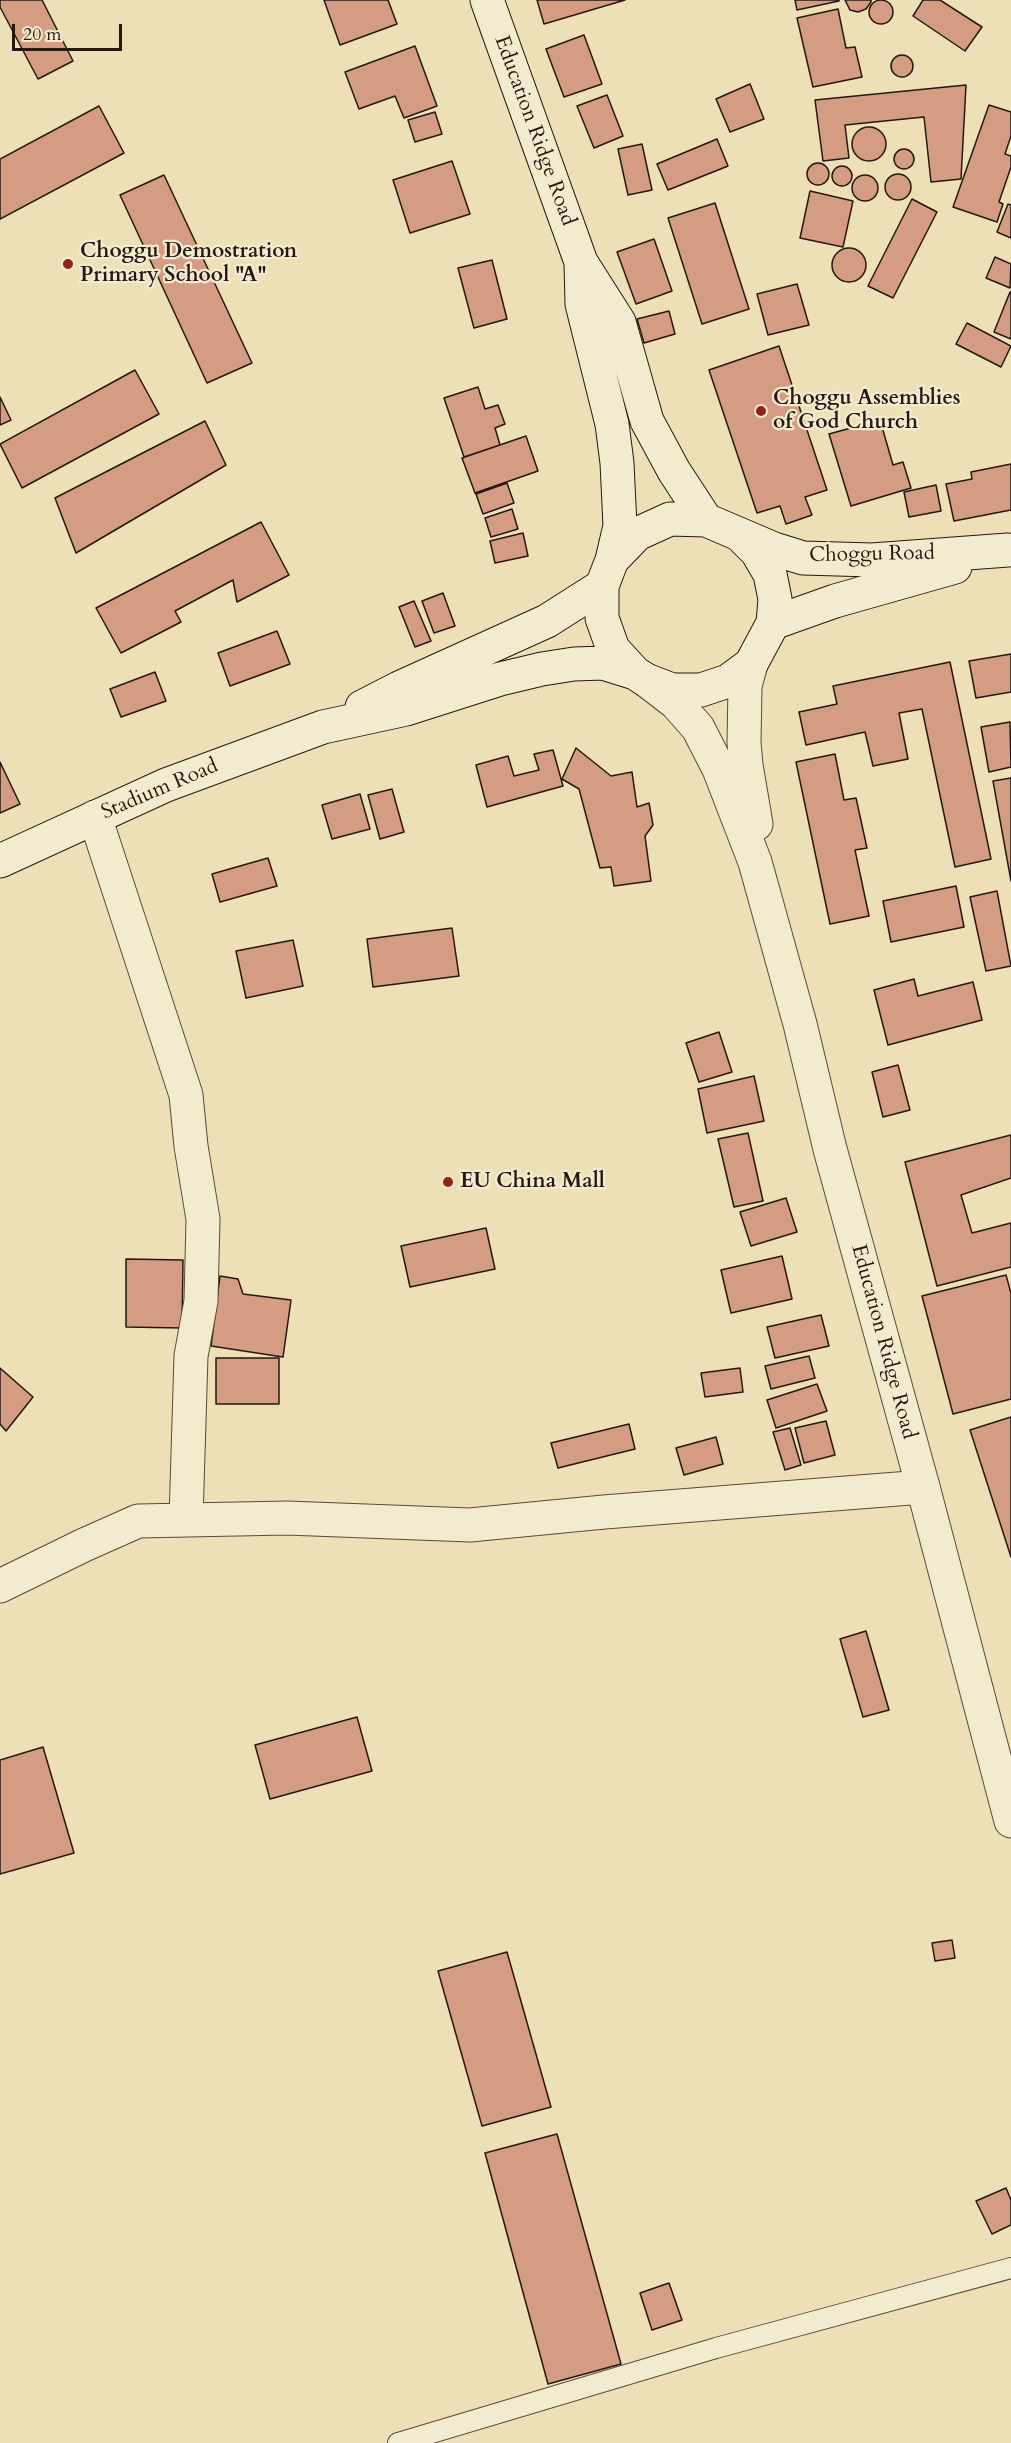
<!DOCTYPE html>
<style>
body{margin:0}
#map{position:relative;width:1011px;height:2443px;overflow:hidden;background:#ede0b6;font-family:Cardo,serif}
canvas{display:block}
.scale{position:absolute;left:12px;top:24px;width:110px;height:27px;box-sizing:border-box;border:3px solid #261711;border-top:0;padding-left:8px;font-size:18px;line-height:21px;white-space:nowrap;color:#261711;-webkit-text-stroke:4px #f3ebd0;paint-order:stroke}
</style>
<div id="map">
<canvas width="1011" height="2443"></canvas>
<div class="scale">20 m</div>
</div>
<script>
const g = document.querySelector('canvas').getContext('2d');
g.lineJoin = 'round';
function fillPath(path, color) { g.fillStyle = color; g.fill(path, 'evenodd'); }
const shape = rows => new Path2D(rows.map(r => 'M' + r).join(''));
function strokePath(path, color, width, dash) { g.strokeStyle = color; g.lineWidth = width; g.lineCap = dash ? 'butt' : 'round'; g.setLineDash(dash || []); g.stroke(path); }
function write(font, color, halo, rows, align = 'center') {
  g.font = font + ' Cardo,serif'; g.lineWidth = 4.5; g.setLineDash([]); g.textBaseline = 'middle'; g.strokeStyle = halo; g.fillStyle = color; for (const [text, x, y, turn = 0] of rows) {
    g.save(); g.translate(x, y); g.rotate((+turn || 0) * Math.PI / 180); g.textAlign = isNaN(turn) ? turn : align; if (halo) g.strokeText(text, 0, 0); g.fillText(text, 0, 0); g.restore();
  }
}
const building = shape([
 [0,0,42,0,73,61,38,79,0,7,0,0],
 [324,0,388,0,397,24,340,45,324,0],
 [537,0,625,0,544,24,537,0],
 [795,0,839,0,839,1,797,10,795,0],
 [845,0,871,0,871,2,866,9,858,12,850,10,845,0],
 [923,0,940,0,982,27,965,51,913,16,923,0],
 '869 12a12 12 0 1 1 24 0a12 12 0 1 1-24 0Z',
 [838,9,846,48,855,47,862,77,813,87,797,18,838,9],
 [584,35,602,84,564,97,546,49,584,35],
 [415,46,437,106,404,118,395,96,359,109,345,72,415,46],
 '891 66a11 11 0 1 1 22 0a11 11 0 1 1-22 0Z',
 [750,84,764,119,730,132,716,99,750,84],
 [966,85,961,179,931,182,924,117,845,125,849,158,823,161,815,100,966,85],
 [607,95,623,136,594,148,577,106,607,95],
 [989,105,1011,112,1011,136,1005,154,1011,156,1011,167,999,202,1003,204,997,222,953,207,989,105],
 [99,106,124,153,0,219,0,159,99,106],
 [435,112,442,134,415,142,408,120,435,112],
 '852 144a17 17 0 1 1 34 0a17 17 0 1 1-34 0Z',
 [717,139,728,166,668,190,657,164,717,139],
 [642,144,652,190,628,195,618,149,642,144],
 '894 159a10 10 0 1 1 20 0a10 10 0 1 1-20 0Z',
 [452,161,470,214,410,233,393,180,452,161],
 '807 174a11 11 0 1 1 22 0a11 11 0 1 1-22 0Z',
 '832 176a10 10 0 1 1 20 0a10 10 0 1 1-20 0Z',
 '885 187a13 13 0 1 1 26 0a13 13 0 1 1-26 0Z',
 [164,175,252,363,207,383,120,195,164,175],
 '852 188a13 13 0 1 1 26 0a13 13 0 1 1-26 0Z',
 [810,191,853,201,843,247,800,238,810,191],
 [912,199,937,212,893,298,868,286,912,199],
 [715,203,749,309,702,324,668,218,715,203],
 [1008,204,1011,205,1011,238,997,232,1008,204],
 [654,239,672,291,636,304,617,252,654,239],
 '832 265a17 17 0 1 1 34 0a17 17 0 1 1-34 0Z',
 [995,257,1011,264,1010,288,986,278,995,257],
 [492,260,507,319,474,328,458,268,492,260],
 [797,284,809,325,768,335,757,294,797,284],
 [1010,292,1011,292,1011,339,994,332,1010,292],
 [669,311,675,334,644,343,637,319,669,311],
 [967,323,1011,346,1001,367,956,344,967,323],
 [779,346,827,490,805,497,812,515,786,524,780,506,757,513,709,370,779,346],
 [135,370,159,414,22,488,0,444,135,370],
 [478,387,485,409,498,405,505,424,495,428,500,445,464,457,444,398,478,387],
 [0,397,11,420,0,425,0,397],
 [880,420,893,465,903,462,911,488,851,506,829,434,880,420],
 [205,421,226,465,76,553,55,498,205,421],
 [526,436,538,471,475,493,462,458,526,436],
 [1011,464,1011,510,954,521,946,484,972,479,971,472,1011,464],
 [507,483,514,503,483,514,476,494,507,483],
 [936,485,941,511,909,517,904,492,936,485],
 [512,509,518,529,491,537,485,518,512,509],
 [261,522,289,575,237,602,233,580,175,611,181,622,121,653,96,608,261,522],
 [523,533,528,556,495,563,490,541,523,533],
 [443,593,455,626,434,633,422,601,443,593],
 [414,601,431,641,415,647,399,607,414,601],
 [277,631,290,664,230,686,218,653,277,631],
 [1011,654,1011,692,976,698,969,661,1011,654],
 [950,662,991,859,955,867,922,709,899,713,908,759,873,766,865,732,806,745,799,712,837,704,833,686,950,662],
 [155,672,166,701,121,717,110,689,155,672],
 [1010,722,1011,767,989,772,981,727,1010,722],
 [576,748,611,776,632,772,637,807,649,803,653,825,645,836,651,881,614,886,611,867,600,868,579,789,562,779,576,748],
 [553,750,563,786,487,807,476,765,508,756,514,776,539,770,534,754,553,750],
 [835,754,844,800,856,798,867,848,855,850,869,916,830,924,796,762,835,754],
 [0,762,20,804,0,813,0,762],
 [1011,778,1011,881,993,781,1011,778],
 [392,789,404,832,380,839,368,795,392,789],
 [360,794,370,829,332,839,322,805,360,794],
 [268,858,277,886,220,902,212,874,268,858],
 [956,886,964,927,891,942,883,901,956,886],
 [997,891,1011,966,986,971,970,897,997,891],
 [452,928,459,976,373,987,367,939,452,928],
 [293,940,303,986,246,998,236,951,293,940],
 [914,979,918,996,973,982,982,1020,888,1045,874,990,914,979],
 [719,1032,732,1072,699,1082,686,1043,719,1032],
 [898,1065,910,1110,883,1117,872,1072,898,1065],
 [754,1076,764,1121,707,1133,698,1089,754,1076],
 [748,1133,763,1201,734,1207,718,1139,748,1133],
 [1011,1135,1011,1178,961,1195,972,1233,1011,1223,1011,1267,937,1286,905,1162,1011,1135],
 [786,1198,797,1232,751,1246,740,1212,786,1198],
 [486,1228,495,1269,410,1287,401,1246,486,1228],
 [782,1256,792,1299,731,1313,721,1270,782,1256],
 [126,1259,183,1260,182,1328,126,1327,126,1259],
 [1006,1275,1011,1293,1011,1399,953,1414,922,1296,1006,1275],
 [220,1276,238,1279,243,1294,291,1300,283,1357,211,1346,220,1276],
 [821,1315,829,1346,775,1358,767,1327,821,1315],
 [809,1356,815,1378,771,1389,765,1366,809,1356],
 [216,1358,279,1358,279,1404,216,1404,216,1358],
 [0,1368,33,1397,6,1431,0,1424,0,1368],
 [740,1368,743,1392,705,1397,701,1373,740,1368],
 [817,1384,827,1411,776,1428,767,1400,817,1384],
 [1011,1417,1011,1557,970,1430,1011,1417],
 [826,1421,835,1455,804,1463,795,1428,826,1421],
 [629,1424,635,1449,558,1468,551,1443,629,1424],
 [790,1428,801,1465,785,1470,773,1432,790,1428],
 [716,1437,723,1464,684,1475,676,1448,716,1437],
 [866,1631,889,1710,863,1717,840,1639,866,1631],
 [357,1717,372,1771,270,1799,255,1745,357,1717],
 [43,1747,74,1853,0,1874,0,1760,43,1747],
 [952,1940,955,1958,935,1961,932,1943,952,1940],
 [507,1952,551,2107,482,2126,438,1971,507,1952],
 [557,2134,621,2364,548,2384,485,2153,557,2134],
 [1006,2188,1011,2200,1011,2225,992,2234,976,2201,1006,2188],
 [669,2283,682,2320,652,2330,640,2293,669,2283]
]);
fillPath(building, '#d59c84');
strokePath(building, '#261711', 1.5);
const service = shape([
 [398,2443,716,2348,1011,2268]
]);
const minor = shape([
 [95,817,186,1095,191,1146,203,1219,201,1301,191,1356,186,1519],
 [0,1586,84,1545,138,1521,287,1518,470,1525,604,1512,923,1487]
]);
const tertiary = shape([
 [751,664,745,686,744,743,746,765,756,824],
 [646,680,676,703,698,728,719,769,755,862,800,1024,830,1149,923,1487,1011,1821]
]);
const secondary = shape([
 [487,0,581,262,619,322,647,421,674,471,706,520],
 [581,262,582,304,612,424,617,463,620,526,612,560],
 [740,535,757,552,770,574,775,599,773,623,751,664,728,681,701,690,672,690,646,680,635,673,613,649,602,618,602,586,612,560,637,534,670,519,706,520,774,549,803,558,872,560,1008,550],
 [773,623,835,601,955,567],
 [362,707,399,688,547,621,602,586],
 [0,861,166,785,323,727,406,709,500,679,542,669,574,664,603,663,635,673]
]);
strokePath(service, '#58493a', 22);
strokePath(minor, '#58493a', 35);
strokePath(tertiary, '#58493a', 35);
strokePath(secondary, '#261711', 35);
strokePath(service, '#f3ebd0', 20);
strokePath(minor, '#f3ebd0', 33);
strokePath(tertiary, '#f3ebd0', 33);
strokePath(secondary, '#f3ebd0', 33);
for (const [x, y, r, color] of [
 [68,264,6,"#8f2418"],
 [761,411,6,"#8f2418"],
 [448,1182,6,"#8f2418"]
]) { const dot = new Path2D(); dot.arc(x, y, r, 0, 2 * Math.PI); g.fillStyle = color; g.fill(dot); strokePath(dot, '#f3ebd0', 2); }
write('21px', '#261711', '#f3ebd0', [
 ["Education Ridge Road",534,131,70],
 ["Choggu Road",872,555,-1],
 ["Stadium Road",160,790,-23],
 ["Education Ridge Road",883,1342,75]
]);
write('bold 21px', '#261711', '#f3ebd0', [
 ["Choggu Demostration",80,252],
 ["Primary School \"A\"",80,276],
 ["Choggu Assemblies",773,399],
 ["of God Church",773,423],
 ["EU China Mall",460,1182]
], 'left');
</script>
